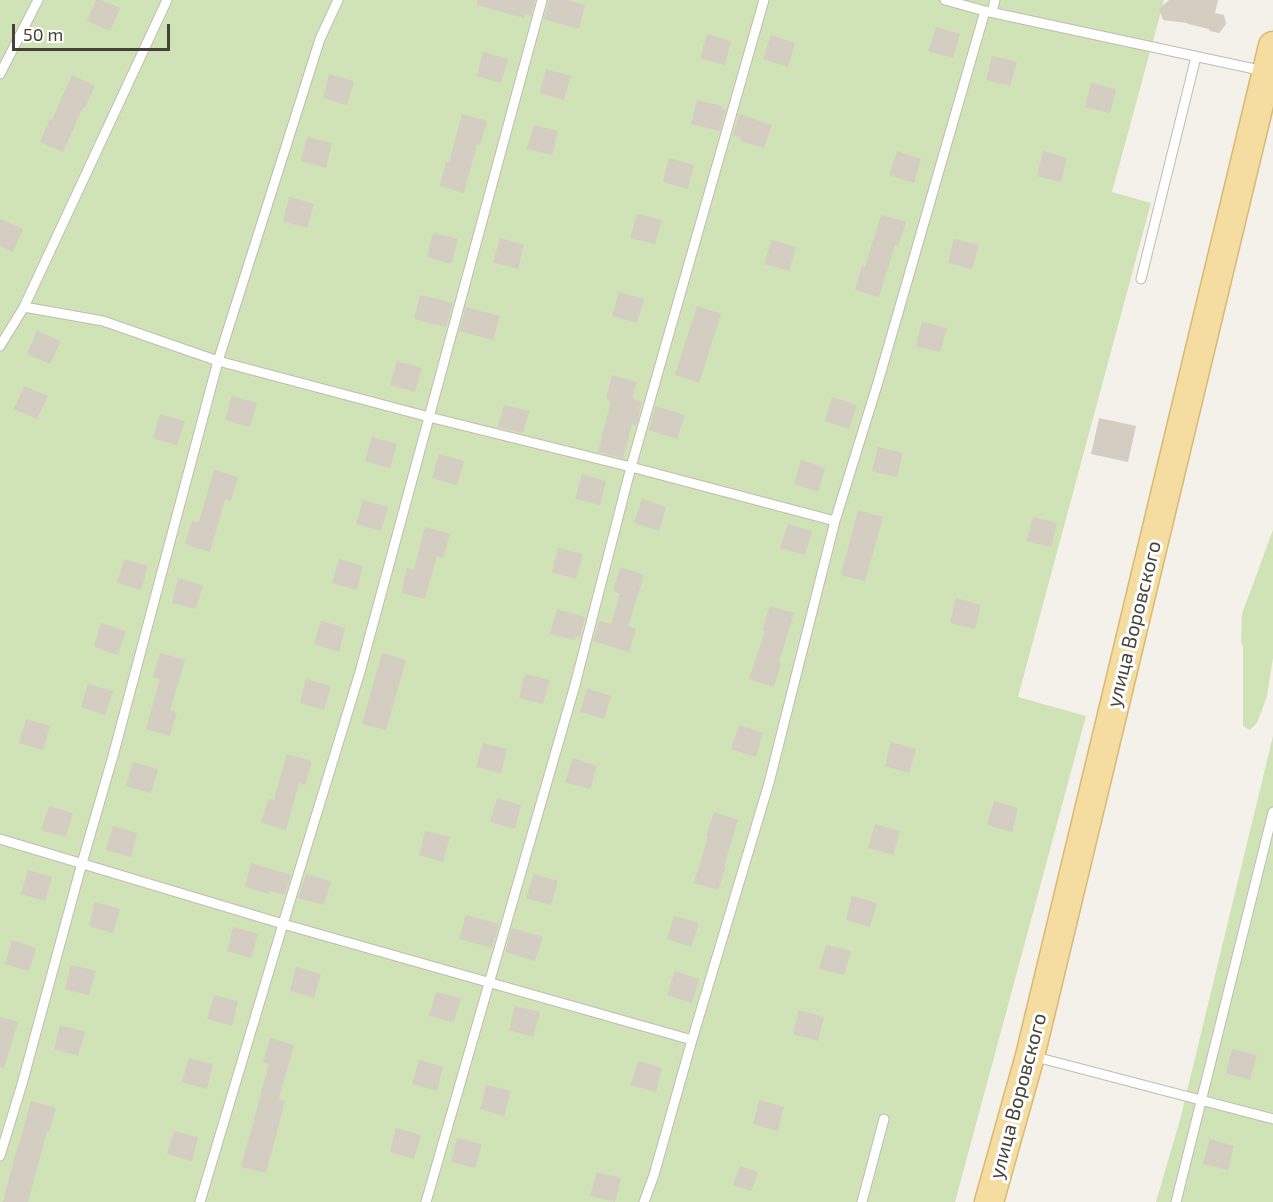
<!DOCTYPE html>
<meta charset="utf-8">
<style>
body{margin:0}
#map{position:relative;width:1273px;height:1202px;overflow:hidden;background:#f3f1ea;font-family:"Exo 2",sans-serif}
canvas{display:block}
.scale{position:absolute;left:12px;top:24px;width:158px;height:27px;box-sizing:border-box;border:3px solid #474139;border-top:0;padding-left:8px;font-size:18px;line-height:21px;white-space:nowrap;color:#474139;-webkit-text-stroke:4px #fff;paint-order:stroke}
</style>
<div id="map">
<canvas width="1273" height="1202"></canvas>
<div class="scale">50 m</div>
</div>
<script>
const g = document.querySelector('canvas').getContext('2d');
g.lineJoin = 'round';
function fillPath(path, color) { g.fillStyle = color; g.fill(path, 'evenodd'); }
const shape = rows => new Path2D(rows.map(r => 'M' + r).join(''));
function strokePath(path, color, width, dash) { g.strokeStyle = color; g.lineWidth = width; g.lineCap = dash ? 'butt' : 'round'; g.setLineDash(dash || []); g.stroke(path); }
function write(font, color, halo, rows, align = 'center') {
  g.font = font + ' "Exo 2",sans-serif'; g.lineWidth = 6; g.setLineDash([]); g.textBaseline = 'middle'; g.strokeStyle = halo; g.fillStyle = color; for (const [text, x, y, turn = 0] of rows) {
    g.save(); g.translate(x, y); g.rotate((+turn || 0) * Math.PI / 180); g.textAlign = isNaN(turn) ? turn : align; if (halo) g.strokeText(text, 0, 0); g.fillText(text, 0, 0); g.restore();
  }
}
fillPath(shape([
 [0,0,1164,0,1112,192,1151,203,1018,697,1086,716,955,1202,0,1202],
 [1273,530,1273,658,1267,696,1257,723,1250,730,1243,726,1243,647,1241,641,1242,614],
 [1273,736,1273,1202,1156,1202,1180,1120]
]), '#cfe3b7');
fillPath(shape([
 [96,0,101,0,120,8,110,31,87,21],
 [477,0,535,0,531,16,525,14,524,18,477,5],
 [549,0,567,0,585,5,579,29,544,19],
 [1169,0,1218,0,1215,13,1224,15,1226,24,1219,33,1210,31,1209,29,1188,24,1187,23,1163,20,1159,9],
 [936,27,960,34,953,58,928,51],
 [707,34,731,41,725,65,700,58],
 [771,35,795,43,788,67,763,59],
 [483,52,508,59,501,83,477,76],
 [992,56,1017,62,1010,86,986,80],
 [546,69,571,76,564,100,540,93],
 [329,74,354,81,347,105,323,98],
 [72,75,95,86,85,108,83,107,63,152,40,142,50,119,52,120],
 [1091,83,1116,89,1110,113,1085,107],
 [697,100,722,106,721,109,726,110,720,131,691,124],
 [462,114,487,121,480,145,477,144,464,193,440,186,446,162,449,163],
 [739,114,772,125,764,148,740,141,741,137,733,135],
 [534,125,558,131,552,155,527,149],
 [307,137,332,143,326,168,301,161],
 [897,151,921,159,914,183,889,175],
 [1043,151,1067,158,1061,182,1037,176],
 [669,158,694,165,688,189,663,182],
 [289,197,314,204,307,228,283,221],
 [637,214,662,220,655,244,630,238],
 [881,215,906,222,898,246,895,245,879,297,855,290,862,266,865,267],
 [0,219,23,229,13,252,0,246],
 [433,233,458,239,451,264,427,257],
 [500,238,524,245,518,269,493,262],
 [954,239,979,245,972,269,948,263],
 [772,240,796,247,789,271,764,264],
 [619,292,644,299,637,323,612,316],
 [420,295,453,303,446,327,414,319],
 [697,306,721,314,699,383,675,375],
 [466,307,500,316,493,340,459,331],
 [922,322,947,328,940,352,916,346],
 [37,331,61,341,50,364,27,354],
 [397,361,422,368,415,392,390,385],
 [612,375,637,382,632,399,642,402,636,426,632,424,623,458,598,452,611,401,606,399],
 [24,386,48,396,37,419,14,409],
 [232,396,257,403,250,427,225,420],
 [832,397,857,405,849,429,825,421],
 [504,405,529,411,523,433,498,427],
 [655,406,685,415,677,439,649,430],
 [160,414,185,421,177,445,153,438],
 [1099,418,1136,426,1128,462,1091,454],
 [372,437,397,444,390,468,365,461],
 [878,447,903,453,897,477,872,471],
 [439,454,464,461,457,485,432,478],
 [801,460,825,468,818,492,794,484],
 [214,470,238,477,231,501,225,499,210,552,185,544,192,521,199,522],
 [582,474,606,481,600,505,575,499],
 [642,499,666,507,659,531,634,523],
 [363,500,388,507,381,531,356,524],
 [858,510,883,517,865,581,841,575],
 [1033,517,1057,523,1051,547,1026,541],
 [788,524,812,531,805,555,780,548],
 [425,527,450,534,443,558,437,556,425,599,401,593,407,568,414,570],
 [558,548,583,554,576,579,552,572],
 [124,559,148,566,141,590,117,583],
 [339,559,363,566,357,590,332,583],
 [620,567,644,575,628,626,636,629,629,652,593,641,599,621,611,624,620,594,613,591],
 [178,578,203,585,196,609,172,603],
 [956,598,981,605,975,629,950,623],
 [770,606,794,613,779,662,781,663,774,687,749,679,765,631,762,630],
 [557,609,585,617,580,637,576,636,575,640,550,634],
 [321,621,345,628,339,652,314,644],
 [101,623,126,631,118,655,94,647],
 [160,653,185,660,170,710,177,712,170,736,146,729,160,679,153,677],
 [382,653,406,660,386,730,362,724],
 [525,674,550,680,543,704,519,698],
 [306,679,331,686,324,710,300,703],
 [88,684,113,691,105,715,81,707],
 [587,688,611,696,604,719,580,712],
 [26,719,50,726,43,750,19,743],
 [739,725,763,733,756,757,731,749],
 [891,742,916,749,909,773,885,766],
 [483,743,507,749,501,773,476,767],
 [287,754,312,761,305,785,299,783,286,830,261,823,268,799,274,800],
 [573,758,597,766,590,789,565,782],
 [133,762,158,769,151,793,126,786],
 [497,798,521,805,515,829,490,822],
 [994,801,1018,808,1012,832,987,825],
 [49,806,73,813,66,837,41,830],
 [714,812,738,820,724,866,726,866,718,890,694,883,708,837,706,836],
 [875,824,900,831,893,855,868,848],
 [113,826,137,833,131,857,106,850],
 [425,831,450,837,443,862,419,855],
 [251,863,291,875,285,895,270,891,269,894,245,887],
 [28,870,52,877,45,901,21,894],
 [306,874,331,881,324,905,298,898],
 [534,874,558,881,551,905,526,898],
 [852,896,877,903,870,927,846,920],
 [95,902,120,909,113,933,89,926],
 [466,915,499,924,492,948,459,939],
 [674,916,699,923,691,947,667,939],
 [233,927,258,934,251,958,227,951],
 [512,928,543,937,535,961,505,952],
 [12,940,36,948,29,971,5,964],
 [826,945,851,951,844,975,819,969],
 [71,965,96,971,89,995,65,989],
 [296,967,321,974,314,998,290,991],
 [675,971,699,979,692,1003,667,995],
 [436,992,461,998,454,1022,429,1016],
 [214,995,238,1001,232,1026,207,1019],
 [515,1006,540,1012,533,1037,509,1030],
 [799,1010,824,1017,818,1041,793,1034],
 [0,1017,18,1022,4,1068,0,1067],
 [60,1025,85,1032,78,1056,54,1049],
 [270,1038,294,1045,279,1099,285,1101,266,1173,241,1167,269,1064,263,1062],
 [1232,1049,1257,1055,1250,1080,1226,1073],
 [189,1058,213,1064,207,1089,182,1082],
 [419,1060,443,1067,437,1091,412,1084],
 [638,1061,662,1068,656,1092,631,1085],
 [486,1085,511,1091,504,1116,480,1109],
 [759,1100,784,1107,778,1131,753,1124],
 [31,1101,56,1108,49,1132,47,1131,28,1202,3,1202,17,1148,18,1148],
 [396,1128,421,1135,414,1159,390,1152],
 [174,1131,198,1137,192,1161,167,1154],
 [457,1138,482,1144,475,1168,451,1162],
 [1210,1139,1234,1146,1228,1170,1203,1164],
 [740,1166,758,1172,751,1191,733,1185],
 [597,1172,621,1178,615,1202,590,1196]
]), '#d4cdc1');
const lane = shape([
 [945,0,985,11,1264,71],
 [992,12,995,0],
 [0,74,38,0],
 [1141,279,1196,57],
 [24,307,103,321,218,361,429,417,631,467,835,521],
 [0,346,24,307,167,0],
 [0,839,283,924,692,1040],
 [1032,1056,1273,1119],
 [0,1156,22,1084,82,863,113,756,218,361,320,39,338,0],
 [200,1202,283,924,360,672,542,0],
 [426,1202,575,685,631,467,764,0],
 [644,1202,654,1175,692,1040,769,783,835,521,879,379,985,11],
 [862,1202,884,1119],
 [1176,1202,1273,812]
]);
const primary = shape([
 [989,1202,1030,1056,1273,46]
]);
strokePath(lane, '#c1bbb1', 11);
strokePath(primary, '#d8ba73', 31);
strokePath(lane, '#fff', 9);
strokePath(primary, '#f5dda2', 28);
write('20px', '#474139', '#fff', [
 ["улица Воровского",1134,624,-76],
 ["улица Воровского",1018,1096,-75]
]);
</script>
